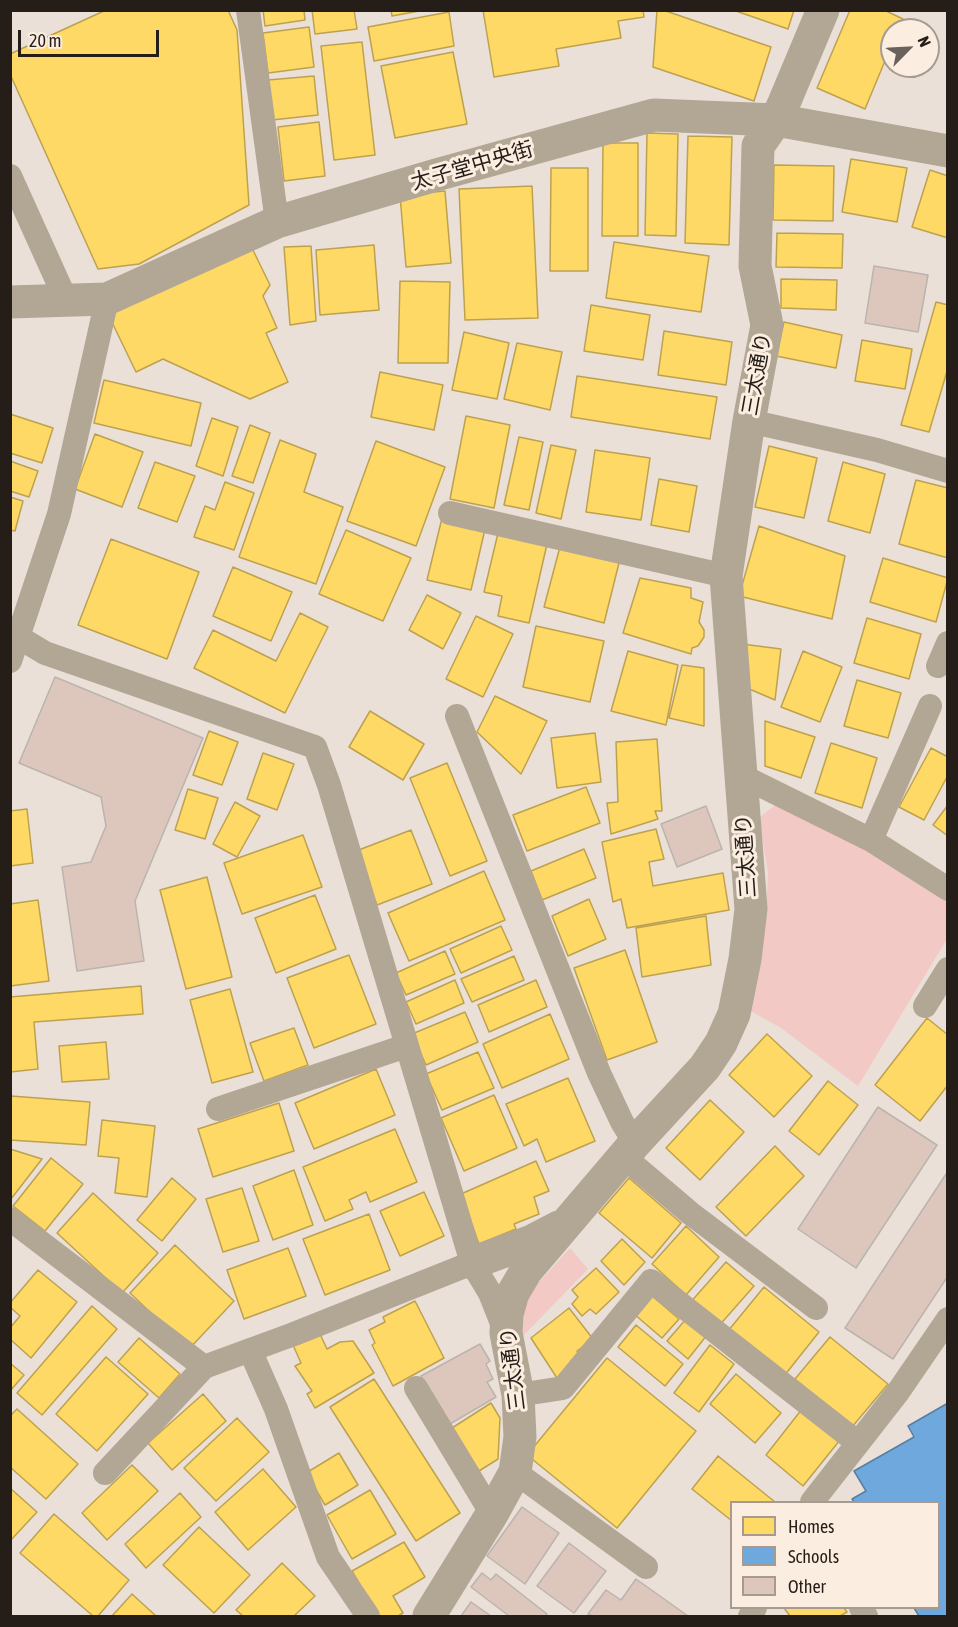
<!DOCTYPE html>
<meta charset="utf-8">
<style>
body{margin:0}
#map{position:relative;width:958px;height:1627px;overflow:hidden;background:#eae0d8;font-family:"Asap Condensed",sans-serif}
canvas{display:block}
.frame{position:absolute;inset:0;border:12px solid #241d18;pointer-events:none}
.legend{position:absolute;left:730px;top:1501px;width:210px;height:108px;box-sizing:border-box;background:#fcede1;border:2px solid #a69a91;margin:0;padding:8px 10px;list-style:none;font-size:18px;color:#241d18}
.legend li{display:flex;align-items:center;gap:12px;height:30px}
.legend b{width:30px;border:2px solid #a69a91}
.north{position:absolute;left:880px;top:18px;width:60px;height:60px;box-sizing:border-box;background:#fcede1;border:2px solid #a69a91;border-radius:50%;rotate:66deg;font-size:16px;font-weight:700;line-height:24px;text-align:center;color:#241d18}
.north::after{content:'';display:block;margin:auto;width:21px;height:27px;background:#69615b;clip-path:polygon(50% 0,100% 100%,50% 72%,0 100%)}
.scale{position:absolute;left:18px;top:30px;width:141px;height:27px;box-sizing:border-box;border:3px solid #241d18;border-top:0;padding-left:8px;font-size:18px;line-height:21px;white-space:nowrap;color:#241d18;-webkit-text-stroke:4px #fcede1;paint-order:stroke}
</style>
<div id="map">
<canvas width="958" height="1627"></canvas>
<div class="frame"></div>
<ul class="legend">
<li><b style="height:16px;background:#ffd966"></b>Homes</li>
<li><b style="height:16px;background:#6fa8dc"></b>Schools</li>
<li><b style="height:16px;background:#ddc7bc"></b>Other</li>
</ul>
<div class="north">N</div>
<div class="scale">20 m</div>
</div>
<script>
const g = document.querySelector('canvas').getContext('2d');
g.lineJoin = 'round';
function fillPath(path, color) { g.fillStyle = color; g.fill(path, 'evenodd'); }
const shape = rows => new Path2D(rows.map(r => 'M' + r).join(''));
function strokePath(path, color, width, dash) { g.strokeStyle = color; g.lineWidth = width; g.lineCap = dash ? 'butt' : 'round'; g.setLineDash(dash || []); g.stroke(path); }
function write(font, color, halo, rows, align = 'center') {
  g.font = font + ' "Asap Condensed","Noto Sans JP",sans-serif'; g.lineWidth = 6; g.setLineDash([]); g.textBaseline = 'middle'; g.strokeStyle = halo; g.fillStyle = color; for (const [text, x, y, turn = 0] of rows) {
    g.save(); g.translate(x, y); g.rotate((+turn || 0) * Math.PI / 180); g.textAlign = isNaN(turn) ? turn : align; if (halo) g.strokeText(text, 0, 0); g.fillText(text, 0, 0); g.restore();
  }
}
fillPath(shape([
 [775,805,874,853,947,897,947,939,858,1086,781,1028,747,1009,766,918,768,873,759,818],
 [570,1248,588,1269,523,1336,518,1327,521,1310,532,1290]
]), '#f2c9c5');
const homes = shape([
 [106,10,228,10,237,30,249,205,139,264,98,269,10,74,10,54,106,10],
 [263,10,304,10,305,20,265,26,263,10],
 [312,10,354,10,357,29,315,34,312,10],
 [391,10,425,10,392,16,391,10],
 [483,10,643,10,644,17,618,21,621,38,556,49,559,66,494,77,483,10],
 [657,10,663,10,771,47,754,101,653,67,657,10],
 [733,10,794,10,788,29,733,10],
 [850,10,884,10,903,19,898,30,892,30,892,44,865,109,817,88,850,10],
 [449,12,454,46,374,61,368,27,449,12],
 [309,27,314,67,268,73,263,33,309,27],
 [362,42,375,155,334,160,321,46,362,42],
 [453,52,467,124,395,138,381,66,453,52],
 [314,76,318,115,272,120,268,80,314,76],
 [319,122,325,176,284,181,278,127,319,122],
 [647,133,678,134,676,236,645,235,647,133],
 [688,136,732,137,729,245,685,243,688,136],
 [603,143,638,143,638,236,602,236,603,143],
 [851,159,907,168,897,222,842,212,851,159],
 [774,165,834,166,833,221,773,220,774,165],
 [551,168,588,168,588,271,550,271,551,168],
 [930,170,948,176,948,238,912,227,930,170],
 [532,186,538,318,465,320,459,189,532,186],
 [445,191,451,263,406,267,400,195,445,191],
 [777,233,843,234,842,268,776,267,777,233],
 [614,242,709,256,701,312,606,298,614,242],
 [250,244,270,285,263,296,277,328,266,333,288,382,250,399,163,359,136,372,108,314,250,244],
 [374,245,379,310,320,315,316,250,374,245],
 [311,246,316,321,290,325,284,247,311,246],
 [781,279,837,280,836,310,781,308,781,279],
 [400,281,450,282,448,363,398,363,400,281],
 [936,302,948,305,948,368,929,432,901,425,936,302],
 [591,305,650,315,643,360,584,351,591,305],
 [784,322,842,335,836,368,776,356,784,322],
 [664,331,732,342,726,385,658,375,664,331],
 [464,332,509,343,497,399,452,390,464,332],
 [862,340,912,349,905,389,855,381,862,340],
 [517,343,562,352,550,410,504,399,517,343],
 [380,372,443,385,434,430,371,417,380,372],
 [577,376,717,397,710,439,571,417,577,376],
 [104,380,201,403,191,446,94,423,104,380],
 [10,414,53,428,42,463,10,453,10,414],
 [466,416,510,425,494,508,450,499,466,416],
 [212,418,238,427,223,476,196,466,212,418],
 [250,425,270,433,253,483,232,476,250,425],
 [95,434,143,452,122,507,75,489,95,434],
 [519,437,543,442,529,510,504,505,519,437],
 [280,440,316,454,304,492,343,507,316,584,239,557,280,440],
 [376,441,445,467,416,546,347,521,376,441],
 [551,445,576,450,561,519,536,513,551,445],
 [769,446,817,458,804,518,755,507,769,446],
 [595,450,650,458,641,520,586,512,595,450],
 [10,461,38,471,29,497,10,491,10,461],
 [155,462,195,476,177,522,138,508,155,462],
 [843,462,885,474,870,533,828,521,843,462],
 [659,479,697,486,689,532,651,525,659,479],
 [916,480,948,488,948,558,899,544,916,480],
 [225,482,254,493,234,550,194,537,205,506,215,510,225,482],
 [10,497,23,501,15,531,10,530,10,497],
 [442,518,485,529,471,590,427,580,442,518],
 [759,526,845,556,832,619,739,596,759,526],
 [346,530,411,558,383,621,319,594,346,530],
 [498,533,547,544,529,623,498,616,502,596,484,592,498,533],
 [111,539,199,572,167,659,78,625,111,539],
 [561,543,620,559,604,623,544,607,561,543],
 [883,558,948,578,936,622,870,602,883,558],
 [233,567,292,592,271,641,213,616,233,567],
 [640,578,691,588,691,598,703,602,699,622,704,630,704,637,698,646,692,648,691,654,623,633,640,578],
 [427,595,461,613,443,649,409,630,427,595],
 [300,613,328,627,285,713,194,668,213,630,276,661,300,613],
 [476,616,513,634,483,697,446,679,476,616],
 [867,618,921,634,909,679,854,663,867,618],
 [536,626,604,641,590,702,523,687,536,626],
 [742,644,781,649,775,700,747,688,742,644],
 [628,651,678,665,666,725,611,711,628,651],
 [803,651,842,667,820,722,781,707,803,651],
 [682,665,704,668,704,726,669,718,682,665],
 [857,680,901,693,888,738,844,726,857,680],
 [495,696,547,721,521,774,477,732,495,696],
 [370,711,424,744,403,780,349,747,370,711],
 [765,721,815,737,801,778,765,766,765,721],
 [209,731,238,742,222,785,193,775,209,731],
 [595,733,601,782,557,788,551,738,595,733],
 [657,739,662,811,655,811,658,819,611,834,607,803,618,802,616,742,657,739],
 [831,743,877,758,862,808,815,793,831,743],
 [931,748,948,757,948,775,924,820,899,807,931,748],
 [263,753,294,764,277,810,247,799,263,753],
 [447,763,487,861,450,876,410,778,447,763],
 [586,787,600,823,527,851,513,815,586,787],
 [188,789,218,798,205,839,175,830,188,789],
 [235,802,260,816,237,857,213,844,235,802],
 [948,805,948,836,933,825,948,805],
 [27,809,33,863,10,866,10,811,27,809],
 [656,829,664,859,649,862,653,886,723,873,729,910,627,928,621,899,613,902,602,842,656,829],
 [411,830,432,884,377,905,356,851,411,830],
 [303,835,322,887,242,914,224,863,303,835],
 [584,849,596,878,542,900,531,871,584,849],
 [484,871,505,920,409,961,388,913,484,871],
 [207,877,232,977,186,989,160,890,207,877],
 [315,895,336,949,276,973,255,918,315,895],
 [589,899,606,939,568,956,552,916,589,899],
 [38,900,49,981,10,986,10,904,38,900],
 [706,916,711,965,642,977,636,928,706,916],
 [501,926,512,950,461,973,450,949,501,926],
 [625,950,657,1042,607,1060,574,968,625,950],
 [445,951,455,974,406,995,396,973,445,951],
 [349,955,376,1024,314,1048,287,978,349,955],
 [514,956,524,980,472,1002,461,979,514,956],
 [455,980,464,1003,416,1024,406,1002,455,980],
 [536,980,547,1007,489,1032,478,1005,536,980],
 [141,986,143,1014,34,1022,38,1069,10,1072,10,997,141,986],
 [230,989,253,1072,212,1083,190,1000,230,989],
 [465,1012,478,1042,426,1065,412,1034,465,1012],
 [550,1014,569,1059,502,1088,483,1044,550,1014],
 [927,1018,948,1035,948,1085,920,1121,875,1085,927,1018],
 [294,1028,308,1065,264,1081,250,1043,294,1028],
 [767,1034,812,1076,774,1117,729,1075,767,1034],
 [106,1042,109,1079,62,1082,59,1046,106,1042],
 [478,1052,494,1088,442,1110,426,1074,478,1052],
 [376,1069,395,1115,314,1149,295,1103,376,1069],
 [568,1078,595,1141,546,1162,537,1139,524,1146,506,1104,568,1078],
 [828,1081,858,1105,819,1155,789,1131,828,1081],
 [494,1095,517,1148,464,1171,441,1118,494,1095],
 [11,1096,90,1102,86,1145,10,1140,11,1096],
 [710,1100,744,1132,700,1180,666,1148,710,1100],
 [279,1103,294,1151,213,1177,198,1129,279,1103],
 [102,1120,155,1126,147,1197,115,1193,119,1158,98,1156,102,1120],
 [395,1129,417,1182,370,1202,366,1192,349,1200,353,1209,325,1221,303,1167,395,1129],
 [775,1146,804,1176,746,1236,716,1207,775,1146],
 [10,1149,42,1159,11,1199,10,1198,10,1149],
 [51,1158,83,1184,45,1231,13,1206,51,1158],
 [536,1161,549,1191,534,1197,539,1214,514,1224,516,1229,479,1244,461,1194,536,1161],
 [294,1170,313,1225,273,1240,253,1186,294,1170],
 [172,1178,196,1199,162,1241,137,1220,172,1178],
 [629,1178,681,1223,652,1258,599,1213,629,1178],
 [242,1188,259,1241,223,1252,206,1199,242,1188],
 [424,1192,444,1236,400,1256,380,1211,424,1192],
 [93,1193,158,1253,122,1293,57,1233,93,1193],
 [369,1214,390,1270,325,1295,303,1239,369,1214],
 [686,1226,719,1257,686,1295,652,1264,686,1226],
 [622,1239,645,1262,624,1285,601,1261,622,1239],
 [175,1245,234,1301,189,1349,130,1293,175,1245],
 [288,1248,306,1296,244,1319,227,1270,288,1248],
 [726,1262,754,1286,717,1328,689,1304,726,1262],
 [596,1268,619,1292,596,1314,590,1309,582,1316,572,1304,578,1297,572,1290,596,1268],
 [38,1270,77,1302,31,1358,10,1339,10,1328,20,1316,10,1307,10,1303,38,1270],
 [764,1287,819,1332,784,1376,728,1331,764,1287],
 [651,1295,679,1319,662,1338,634,1314,651,1295],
 [415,1301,444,1358,393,1386,372,1345,375,1343,369,1330,385,1322,383,1317,415,1301],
 [92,1306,117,1329,42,1415,17,1393,92,1306],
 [569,1308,593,1339,577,1351,581,1359,557,1378,531,1338,569,1308],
 [687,1318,707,1335,688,1359,667,1341,687,1318],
 [636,1325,683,1364,665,1386,618,1347,636,1325],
 [320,1334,327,1349,340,1342,353,1341,374,1373,315,1408,307,1394,312,1391,295,1366,301,1363,293,1345,320,1334],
 [830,1337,888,1384,852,1427,795,1379,830,1337],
 [139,1338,180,1374,159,1398,118,1362,139,1338],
 [710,1345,734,1364,699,1412,674,1393,710,1345],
 [106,1357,148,1394,97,1451,56,1414,106,1357],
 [607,1358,696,1431,617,1528,527,1455,607,1358],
 [10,1363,24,1375,10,1391,10,1363],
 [736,1374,781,1413,755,1443,710,1404,736,1374],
 [374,1379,460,1513,416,1541,330,1407,374,1379],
 [203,1394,226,1421,172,1470,148,1443,203,1394],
 [491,1403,500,1418,498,1459,479,1471,452,1428,491,1403],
 [17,1409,78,1464,46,1499,10,1467,10,1416,17,1409],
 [802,1409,840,1440,803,1486,766,1455,802,1409],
 [237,1418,269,1452,216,1501,184,1468,237,1418],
 [339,1453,358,1485,325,1505,306,1473,339,1453],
 [718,1456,775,1502,732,1502,732,1521,692,1489,718,1456],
 [132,1465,158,1491,107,1540,82,1513,132,1465],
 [263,1469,296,1507,248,1550,215,1512,263,1469],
 [10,1488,37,1512,10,1541,10,1488],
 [370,1490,396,1534,352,1559,327,1515,370,1490],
 [180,1493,201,1517,146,1568,125,1544,180,1493],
 [54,1514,129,1580,98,1616,93,1616,20,1553,54,1514],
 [199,1527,250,1575,214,1613,163,1565,199,1527],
 [404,1542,425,1577,393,1596,403,1613,398,1616,378,1616,352,1571,404,1542],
 [282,1563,315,1596,294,1616,243,1616,236,1610,282,1563],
 [132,1594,156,1616,112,1616,132,1594],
 [784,1608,844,1608,847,1612,840,1616,790,1616,784,1608]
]);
fillPath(homes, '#ffd966');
strokePath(homes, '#bda14f', 1.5);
const schools = shape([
 [948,1403,948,1616,919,1616,914,1608,938,1608,938,1502,854,1502,852,1499,866,1491,854,1471,914,1437,908,1426,948,1403]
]);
fillPath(schools, '#6fa8dc');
strokePath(schools, '#587ea1', 1.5);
const building = shape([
 [874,266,928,275,918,332,865,323,874,266],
 [55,677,203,738,135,901,144,961,77,971,62,867,91,862,106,826,101,797,19,763,55,677],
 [706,806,722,849,677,867,661,824,706,806],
 [878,1107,937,1145,856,1268,798,1229,878,1107],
 [948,1171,948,1276,893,1359,845,1328,948,1171],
 [480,1344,490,1361,486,1364,493,1379,487,1382,496,1397,450,1424,421,1376,480,1344],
 [522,1507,559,1533,525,1584,487,1556,522,1507],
 [569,1543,606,1571,574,1613,537,1586,569,1543],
 [482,1573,491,1580,496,1574,547,1614,545,1616,509,1616,471,1587,482,1573],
 [636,1579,688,1616,592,1616,588,1614,606,1590,621,1600,636,1579],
 [471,1602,491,1616,461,1616,471,1602]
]);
fillPath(building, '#ddc7bc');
strokePath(building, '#bbb3ae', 1.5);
strokePath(shape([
 [248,10,277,222],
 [10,176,66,300],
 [749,421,877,450,948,471],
 [450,513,726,576],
 [10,632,45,653,315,747,329,785,472,1263,490,1293,505,1331],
 [10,661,59,514,107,299],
 [938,666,948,643],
 [457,716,599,1073,622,1122,635,1143],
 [740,775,871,840,948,889],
 [871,840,930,706],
 [925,1006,948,969],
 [218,1109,406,1046],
 [624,1157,690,1213,816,1308],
 [10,1219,204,1367,105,1473],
 [250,1350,276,1409,328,1557,368,1616],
 [204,1367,294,1334,472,1263],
 [416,1388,492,1514],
 [518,1395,563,1388,651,1281,858,1443],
 [515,1472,646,1567],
 [812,1502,898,1392,948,1319],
 [861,1608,866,1616],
 [750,1616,755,1608]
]), '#b2a695', 24);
strokePath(shape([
 [10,302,107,299,277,222,436,175,654,115,776,120,948,151],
 [472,1263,532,1241,559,1227],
 [429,1616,492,1514,515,1472,520,1437,518,1395,506,1333,507,1314,513,1293,526,1271,635,1143,705,1067,721,1043,734,1014,745,959,751,909,726,576,749,421,767,325,755,266,758,146,776,120,784,103,823,10]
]), '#b2a695', 33);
write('21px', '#241d18', '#fcede1', [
 ["太子堂中央街",472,166,-16],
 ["三太通り",757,374,-80],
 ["三太通り",746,856,-94],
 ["三太通り",513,1369,-97]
]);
</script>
